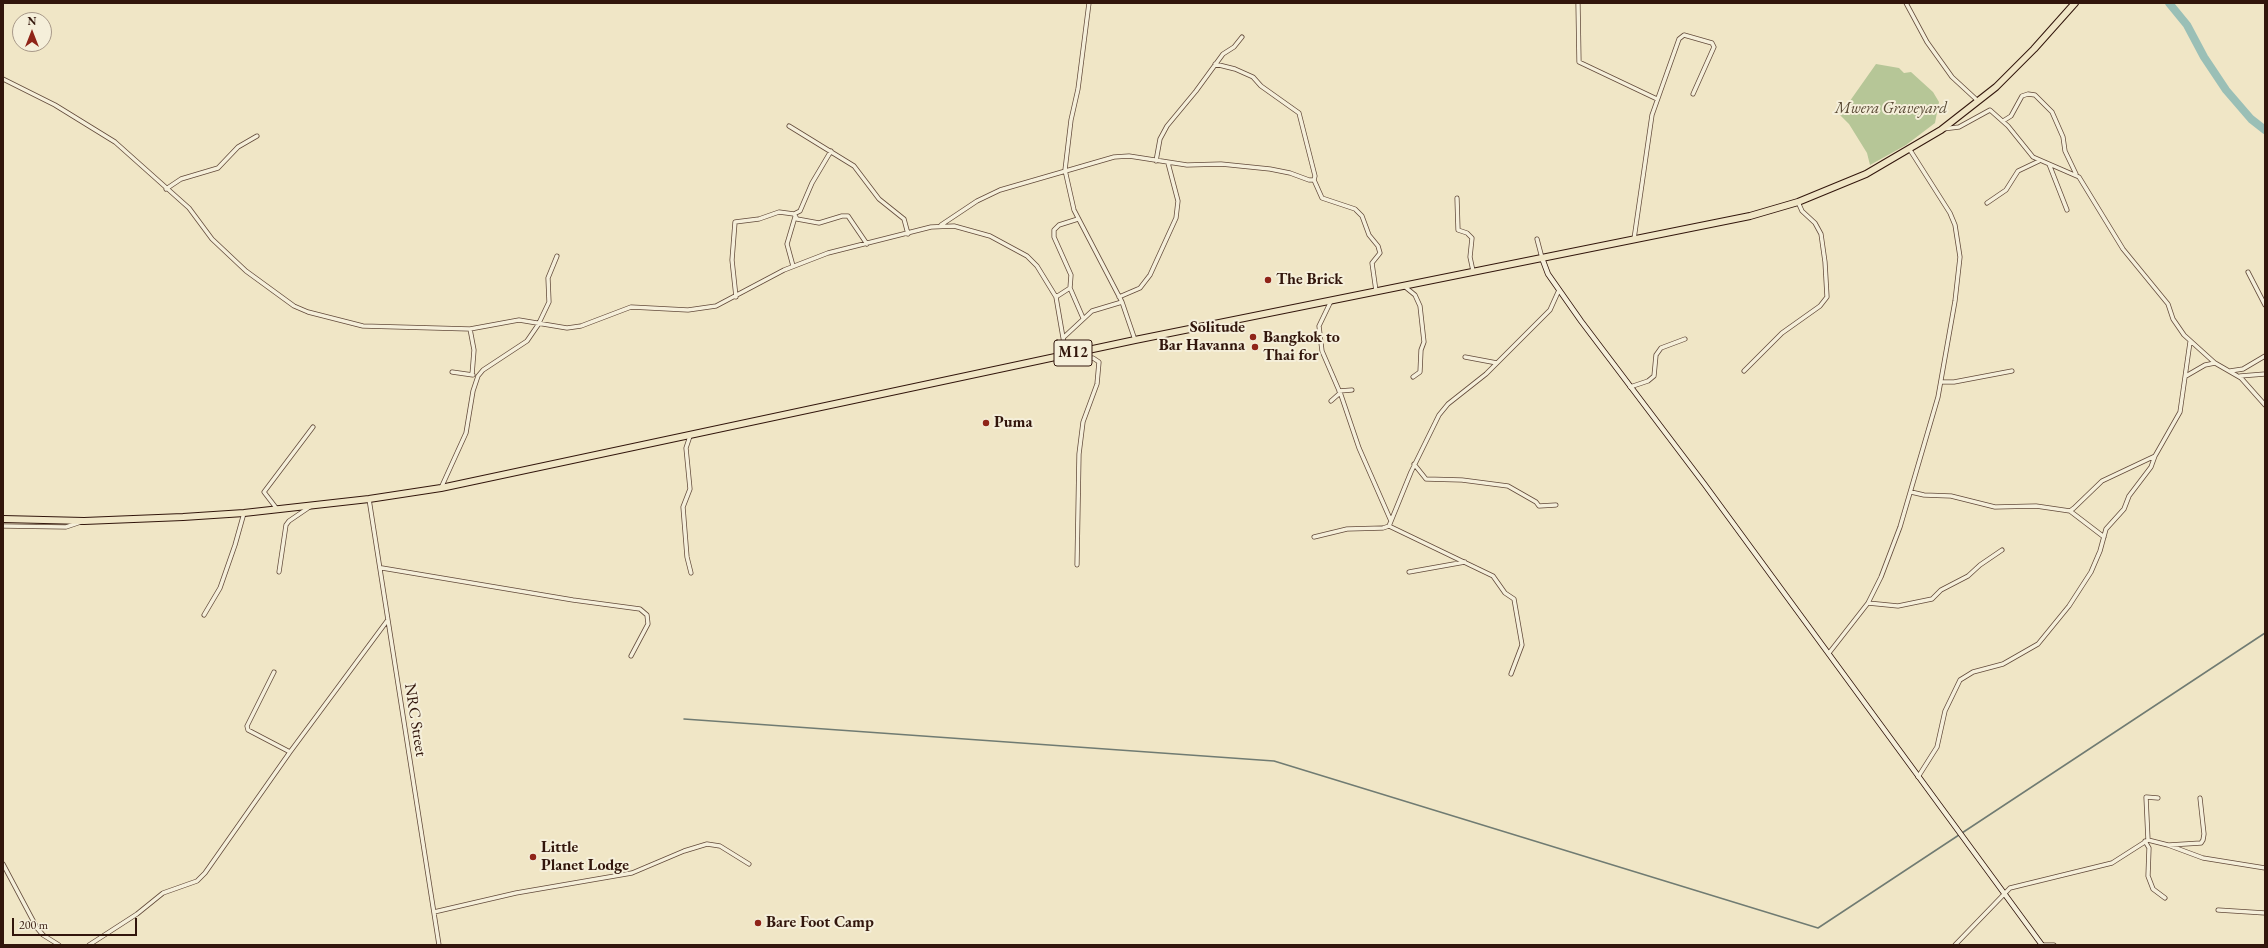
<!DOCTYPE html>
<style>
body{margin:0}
#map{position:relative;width:2268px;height:948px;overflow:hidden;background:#f0e6c6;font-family:"EB Garamond",serif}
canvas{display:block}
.frame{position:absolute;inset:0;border:4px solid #32160c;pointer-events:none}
.north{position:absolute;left:12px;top:12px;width:40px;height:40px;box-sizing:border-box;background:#f5efda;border:1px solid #a79888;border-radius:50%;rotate:0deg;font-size:11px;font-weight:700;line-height:16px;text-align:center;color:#32160c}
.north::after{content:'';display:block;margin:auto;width:14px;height:18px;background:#8f2418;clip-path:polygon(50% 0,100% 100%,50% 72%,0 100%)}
.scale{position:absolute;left:12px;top:918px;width:125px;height:18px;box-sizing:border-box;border:2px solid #32160c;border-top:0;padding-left:5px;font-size:12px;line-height:14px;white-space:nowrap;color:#32160c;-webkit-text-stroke:3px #f5efda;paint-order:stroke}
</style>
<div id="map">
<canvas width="2268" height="948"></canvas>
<div class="frame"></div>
<div class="north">N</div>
<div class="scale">200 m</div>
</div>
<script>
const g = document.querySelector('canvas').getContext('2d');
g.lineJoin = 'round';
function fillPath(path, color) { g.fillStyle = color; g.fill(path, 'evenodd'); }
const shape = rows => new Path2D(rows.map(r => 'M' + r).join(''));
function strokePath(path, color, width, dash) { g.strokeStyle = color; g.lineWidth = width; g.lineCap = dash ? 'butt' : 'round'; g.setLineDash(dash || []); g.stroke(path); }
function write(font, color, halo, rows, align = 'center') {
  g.font = font + ' "EB Garamond",serif'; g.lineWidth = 4; g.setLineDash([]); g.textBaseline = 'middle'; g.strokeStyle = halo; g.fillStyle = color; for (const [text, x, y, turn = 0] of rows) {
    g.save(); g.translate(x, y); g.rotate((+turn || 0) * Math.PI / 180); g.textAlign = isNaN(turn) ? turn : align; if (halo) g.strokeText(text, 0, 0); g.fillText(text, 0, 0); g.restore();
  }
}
fillPath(shape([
 [1876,64,1899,68,1904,73,1911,72,1933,92,1939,102,1935,123,1906,145,1870,165,1867,153,1849,124,1840,115]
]), '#b6c697');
strokePath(shape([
 [684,719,1274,761,1818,928,2265,633]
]), '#707b72', 1.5);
strokePath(shape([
 [2169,3,2187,25,2204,57,2226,90,2251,119,2265,130]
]), '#9abfb6', 8);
const street = shape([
 [1089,3,1078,89,1071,120,1065,170,1074,210,1122,302,1135,340],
 [1578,3,1579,62,1657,99],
 [1906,3,1927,42,1952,77,1978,101],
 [1215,64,1235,69,1253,77,1261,86,1299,113,1315,176,1314,180,1322,198,1355,209,1362,216,1369,235,1378,246,1380,253,1372,263,1376,291],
 [3,79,55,105,115,142,189,208,212,239,246,271,294,306,308,312,363,326,470,329,519,320,567,328,581,326,631,307,688,310,716,306,784,270,828,253,931,227,954,226,990,236,1027,256,1037,266,1056,297,1066,355,1076,359,1093,358,1099,362,1097,384,1083,422,1079,454,1077,565],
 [2003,121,2011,116,2022,96,2028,94,2035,95,2052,112,2063,137,2065,151,2076,174],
 [789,126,854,166,879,199,904,219,908,234],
 [1943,129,1959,127,1990,110,2008,126,2033,157,2079,177,2123,249,2168,304,2173,319,2184,335,2215,363,2241,378,2265,405],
 [1156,161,1160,139,1167,126,1196,91,1223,54,1234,47,1242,37],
 [2049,164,2067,210],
 [166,189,181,179,218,168,238,147,257,136],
 [1457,198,1458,230,1467,233,1472,238,1470,257,1473,271],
 [1987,203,2006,190,2018,171,2039,161],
 [794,214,797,219,819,223,842,216,848,216,867,244],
 [941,225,977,201,1000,190,1114,157,1129,156,1187,165,1221,164,1270,169,1290,173,1309,180,1314,180],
 [1537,239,1542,258],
 [1634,239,1652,115,1679,39,1684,35,1712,43,1714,47,1693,94],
 [793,266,787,244,795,217],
 [2248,272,2265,305],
 [1404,286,1415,295,1420,306,1424,342,1421,350,1420,372,1413,377],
 [1070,288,1083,318],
 [736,297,732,260,735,222,759,219,779,212,794,214,800,211,812,183,831,151],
 [1056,297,1070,288,1071,275,1054,237,1054,230,1059,225,1078,219],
 [1119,297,1140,288,1150,275,1176,218,1178,201,1168,163],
 [1331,301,1319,326,1322,351,1341,395,1359,448,1391,521],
 [470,329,474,350,472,375],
 [1064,337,1092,311,1122,302],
 [1465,357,1497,363],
 [1744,371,1782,333,1820,306,1827,297,1825,262,1821,234,1815,223,1802,211,1798,202],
 [2230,371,2243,369,2265,356],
 [452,372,473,375],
 [2186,376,2205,365,2215,363],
 [2240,376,2265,374],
 [1941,382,1954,382,2012,371],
 [1630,387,1648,381,1654,376,1656,355,1661,348,1685,339],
 [1339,391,1352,390],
 [1331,401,1340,393],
 [690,436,686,448,690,489,683,507,687,557,691,573],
 [1414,464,1426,479,1462,480,1508,486,1536,502,1539,506,1556,505],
 [441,488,466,433,473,391,478,376,483,370,527,341,538,325,549,302,548,278,557,256],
 [1911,492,1924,495,1951,496,1995,507,2036,506,2070,511,2074,508,2102,481,2155,456,2180,412,2190,342],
 [369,499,439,945],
 [277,509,264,492,313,427],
 [2070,511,2104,537],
 [3,526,66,527,81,522],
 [1389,526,1493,576,1505,593,1514,599,1522,645,1511,674],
 [1314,537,1347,529,1383,528,1389,526,1411,472,1439,415,1448,404,1486,374,1550,310,1559,290],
 [382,568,573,600,640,609,647,615,648,624,631,656],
 [279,572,286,525,289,521,311,506],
 [1409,572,1465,562],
 [1868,603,1898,606,1932,599,1941,590,1968,576,1980,565,2002,550],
 [204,615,220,588,235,545,244,513],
 [1829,653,1868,603,1881,577,1900,527,1938,397,1955,301,1960,257,1955,225,1950,213,1910,150],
 [274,672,247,726,248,730,290,752],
 [1918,777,1937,747,1945,711,1960,680,1973,672,2003,664,2038,644,2069,606,2091,572,2100,551,2106,529,2124,509,2129,496,2151,467,2155,456],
 [2148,840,2146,797,2158,798],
 [2145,841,2149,848,2148,876,2153,889,2165,898],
 [2169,845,2201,843,2203,840,2204,834,2200,798],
 [3,864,37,928,43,935,59,945],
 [2218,910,2265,913],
 [434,912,516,893,632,873,684,851,707,844,720,846,749,864],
 [89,945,137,914,163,893,197,881,205,873,290,752,387,621],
 [1955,945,2010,888,2112,863,2148,840,2168,845,2203,858,2265,868],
 [2042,945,2054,945]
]);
const secondary = shape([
 [1542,258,1548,274,1581,321,1705,485,2042,945]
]);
const highway = shape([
 [3,519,84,521,183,517,244,513,369,499,441,488,1135,340,1750,216,1798,202,1866,174,1941,130,1996,87,2034,49,2075,3]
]);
strokePath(street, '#624a3a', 5);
strokePath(secondary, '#32160c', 6);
strokePath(highway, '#32160c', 8);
strokePath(street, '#f5efda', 3.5);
strokePath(secondary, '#f5efda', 4.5);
strokePath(highway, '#f0e6c6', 6);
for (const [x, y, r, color] of [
 [1268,280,4,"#8f2418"],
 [1253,337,4,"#8f2418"],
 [1255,347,4,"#8f2418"],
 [986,423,4,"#8f2418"],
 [533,857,4,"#8f2418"],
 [758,923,4,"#8f2418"]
]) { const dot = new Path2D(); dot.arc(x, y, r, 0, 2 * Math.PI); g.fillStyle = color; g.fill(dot); strokePath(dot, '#f5efda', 1.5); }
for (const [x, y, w] of [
 [1073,353,38]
]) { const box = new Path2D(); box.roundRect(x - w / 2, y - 13, w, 26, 3); g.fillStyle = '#f5efda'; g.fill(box); strokePath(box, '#32160c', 1); }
write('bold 15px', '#32160c', null, [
 ["M12",1073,353]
]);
write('italic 16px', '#5a4b36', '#f5efda', [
 ["Mwera Graveyard",1891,109]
]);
write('bold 16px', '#32160c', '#f5efda', [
 ["The Brick",1276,280],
 ["Solitude",1245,328,"right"],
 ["Bar Havanna",1245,346,"right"],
 ["Bangkok to",1263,338],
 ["Thai for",1263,356],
 ["Puma",994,423],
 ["Little",541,848],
 ["Planet Lodge",541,866],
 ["Bare Foot Camp",766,923]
], 'left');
write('16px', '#32160c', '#f5efda', [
 ["NRC Street",415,720,81]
]);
</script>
